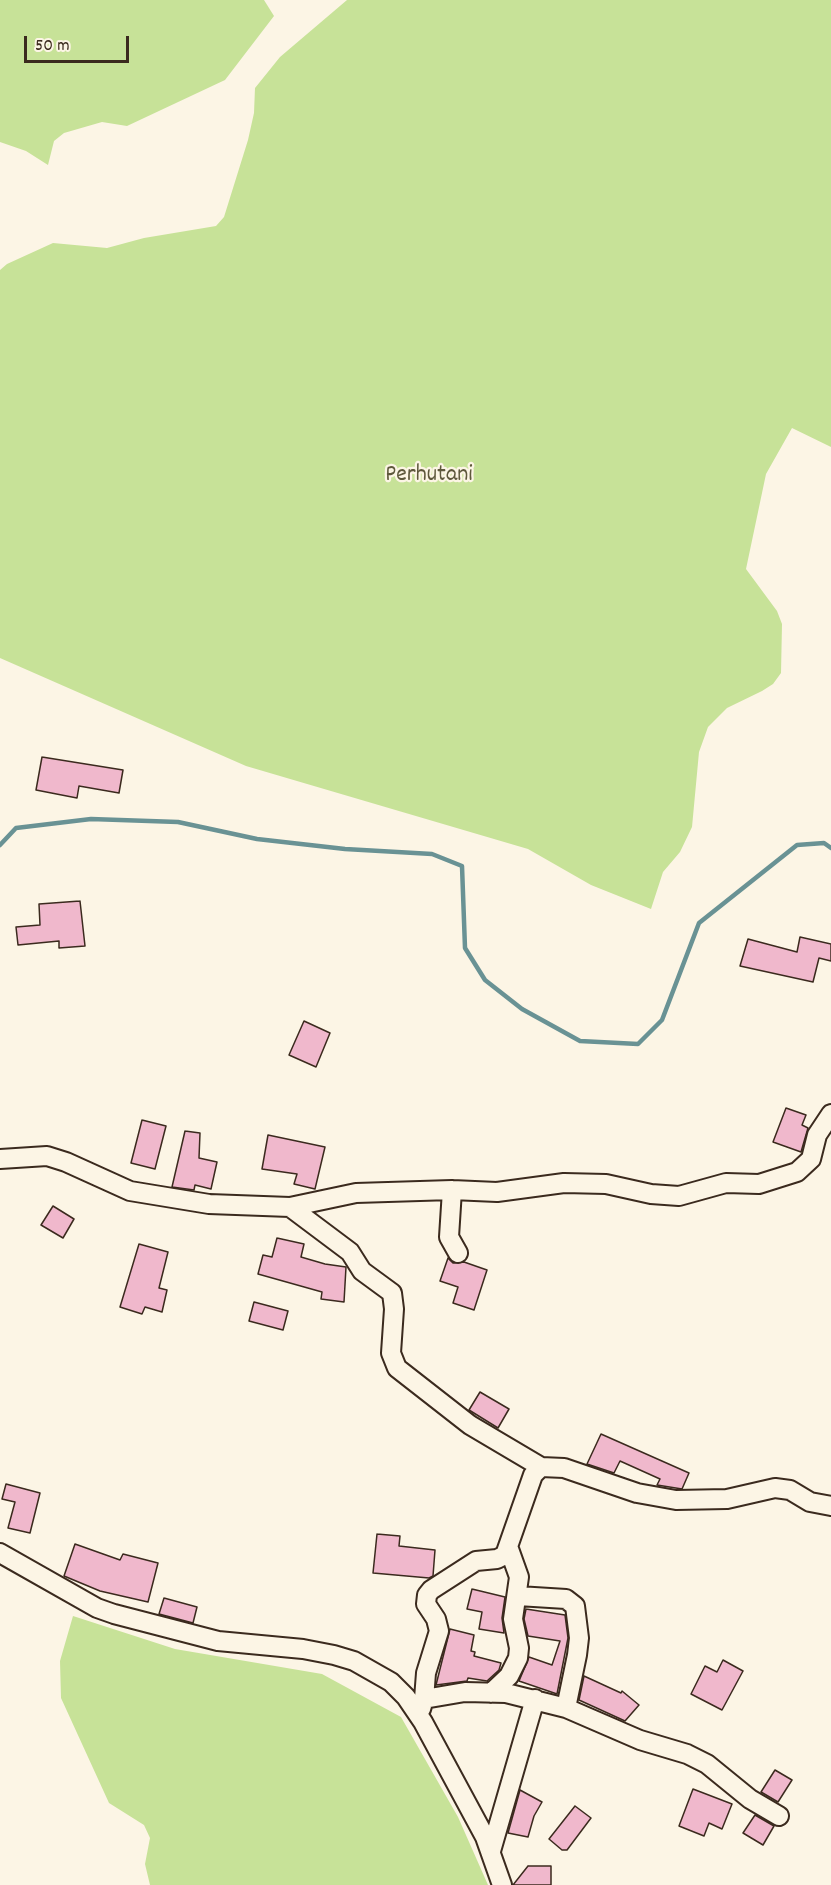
<!DOCTYPE html>
<style>
body{margin:0}
#map{position:relative;width:831px;height:1885px;overflow:hidden;background:#fcf5e5;font-family:Dekko,sans-serif}
canvas{display:block}
.scale{position:absolute;left:24px;top:36px;width:105px;height:27px;box-sizing:border-box;border:3px solid #3b2a1e;border-top:0;padding-left:8px;font-size:18px;line-height:21px;white-space:nowrap;color:#3b2a1e;-webkit-text-stroke:4px #fcf5e5;paint-order:stroke}
</style>
<div id="map">
<canvas width="831" height="1885"></canvas>
<div class="scale">50 m</div>
</div>
<script>
const g = document.querySelector('canvas').getContext('2d');
g.lineJoin = 'round';
function fillPath(path, color) { g.fillStyle = color; g.fill(path, 'evenodd'); }
const shape = rows => new Path2D(rows.map(r => 'M' + r).join(''));
function strokePath(path, color, width, dash) { g.strokeStyle = color; g.lineWidth = width; g.lineCap = dash ? 'butt' : 'round'; g.setLineDash(dash || []); g.stroke(path); }
function write(font, color, halo, rows, align = 'center') {
  g.font = font + ' Dekko,sans-serif'; g.lineWidth = 4.5; g.setLineDash([]); g.textBaseline = 'middle'; g.strokeStyle = halo; g.fillStyle = color; for (const [text, x, y, turn = 0] of rows) {
    g.save(); g.translate(x, y); g.rotate((+turn || 0) * Math.PI / 180); g.textAlign = isNaN(turn) ? turn : align; if (halo) g.strokeText(text, 0, 0); g.fillText(text, 0, 0); g.restore();
  }
}
fillPath(shape([
 [0,0,264,0,274,16,225,80,127,126,102,122,64,133,54,141,48,165,26,151,0,142],
 [347,0,831,0,831,447,792,428,766,474,746,569,777,611,782,624,781,673,773,684,762,691,727,708,708,727,699,752,692,827,680,852,663,872,651,909,591,885,528,849,246,766,0,658,0,270,7,264,53,243,107,248,144,238,216,226,224,217,248,140,254,113,255,88,280,57],
 [73,1616,175,1649,322,1674,401,1717,458,1817,488,1885,150,1885,145,1864,150,1838,144,1825,109,1803,61,1698,60,1661]
]), '#c7e298');
strokePath(shape([
 [0,845,16,828,91,819,178,822,257,839,345,849,432,854,462,866,465,948,485,980,522,1009,580,1041,638,1044,662,1020,699,923,797,845,824,843,831,848]
]), '#699294', 4.5);
const building = shape([
 [42,757,123,770,119,793,79,786,77,798,36,790,42,757],
 [80,901,85,946,59,948,59,941,18,945,16,927,40,925,39,904,80,901],
 [800,937,831,944,831,961,819,958,813,982,740,966,748,939,797,952,800,937],
 [304,1021,330,1033,316,1067,289,1055,304,1021],
 [786,1108,806,1115,802,1125,808,1128,801,1152,773,1142,786,1108],
 [142,1120,166,1126,155,1169,131,1163,142,1120],
 [185,1131,200,1133,199,1158,217,1162,211,1189,195,1185,194,1190,172,1187,185,1131],
 [268,1135,325,1147,315,1189,294,1184,297,1174,262,1169,268,1135],
 [53,1206,74,1219,63,1238,41,1225,53,1206],
 [277,1238,304,1244,301,1257,325,1264,346,1267,344,1302,321,1299,322,1292,258,1274,263,1255,272,1257,277,1238],
 [139,1244,168,1252,159,1288,167,1290,162,1312,145,1307,142,1314,120,1307,139,1244],
 [448,1258,453,1263,464,1262,487,1270,474,1310,453,1303,458,1287,440,1281,448,1258],
 [254,1302,288,1311,283,1330,249,1321,254,1302],
 [480,1392,509,1409,498,1428,469,1410,480,1392],
 [601,1434,689,1473,682,1489,657,1485,660,1479,620,1461,614,1473,587,1464,601,1434],
 [6,1484,40,1493,30,1533,8,1528,15,1502,2,1499,6,1484],
 [377,1534,400,1536,399,1546,435,1550,433,1576,429,1578,373,1573,377,1534],
 [75,1544,120,1560,123,1554,158,1563,148,1602,100,1591,64,1576,75,1544],
 [472,1589,505,1597,502,1618,504,1633,479,1629,482,1612,467,1609,472,1589],
 [164,1598,197,1607,193,1623,159,1614,164,1598],
 [526,1609,565,1615,568,1638,557,1694,519,1681,529,1657,552,1665,560,1641,528,1636,524,1619,526,1609],
 [450,1629,474,1635,471,1651,475,1652,474,1656,501,1663,499,1670,487,1681,468,1678,467,1681,436,1685,450,1629],
 [723,1660,743,1671,722,1710,691,1694,705,1666,717,1672,723,1660],
 [584,1676,621,1693,622,1691,639,1705,625,1721,579,1700,584,1676],
 [775,1770,792,1780,778,1802,761,1792,775,1770],
 [693,1789,732,1804,722,1829,709,1823,704,1836,679,1826,693,1789],
 [520,1790,542,1802,534,1816,528,1837,508,1833,520,1790],
 [575,1806,591,1818,567,1850,562,1850,549,1839,575,1806],
 [755,1815,774,1826,763,1845,743,1833,755,1815],
 [528,1866,551,1866,551,1885,513,1885,528,1866]
]);
fillPath(building, '#f0b8cc');
strokePath(building, '#3b2a1e', 1.5);
const minor = shape([
 [0,1159,47,1156,66,1162,130,1191,209,1204,290,1207,356,1193,452,1190,497,1192,564,1183,606,1184,651,1194,679,1196,726,1183,759,1184,797,1172,811,1159,817,1135,831,1114],
 [452,1190,449,1237,458,1253],
 [290,1207,350,1252,362,1271,392,1293,394,1309,391,1353,397,1368,470,1425,541,1467],
 [0,1553,97,1608,114,1614,218,1641,303,1649,334,1655,354,1661,391,1682,406,1697,423,1722,485,1837,502,1885],
 [518,1596,566,1599,575,1606,579,1638,577,1655,566,1708],
 [491,1693,509,1676,518,1658,519,1648,513,1619,519,1577,509,1549],
 [424,1699,426,1673,439,1631,436,1619,426,1604,427,1595,431,1590,476,1561,497,1559,505,1555,533,1475,541,1467,564,1468,637,1493,676,1500,727,1499,775,1488,790,1490,810,1502,831,1506],
 [421,1709,424,1699,465,1692,506,1693,566,1708,640,1740,687,1754,707,1764,750,1799,779,1816],
 [491,1851,535,1699]
]);
strokePath(minor, '#3b2a1e', 22);
strokePath(minor, '#fcf5e5', 18);
write('24px', '#5e583c', '#fcf5e5', [
 ["Perhutani",429,477]
]);
</script>
